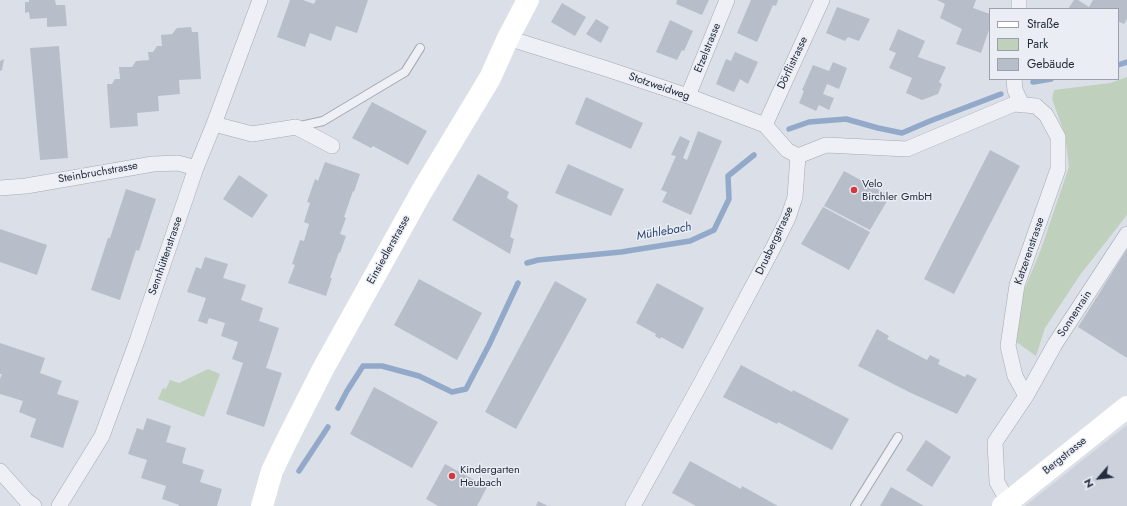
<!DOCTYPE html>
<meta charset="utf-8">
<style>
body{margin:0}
#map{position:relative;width:1127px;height:506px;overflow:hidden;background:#dbdfe7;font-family:Jost,sans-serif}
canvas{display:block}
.legend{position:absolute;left:989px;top:8px;width:130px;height:72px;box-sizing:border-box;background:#eaeef4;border:1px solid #9ba0ab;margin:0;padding:5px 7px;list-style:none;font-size:12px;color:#242b3d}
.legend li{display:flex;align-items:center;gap:8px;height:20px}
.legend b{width:20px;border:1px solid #9ba0ab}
.north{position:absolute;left:1079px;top:458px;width:40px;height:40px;-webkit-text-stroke:3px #eaeef4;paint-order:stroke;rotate:242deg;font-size:11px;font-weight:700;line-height:16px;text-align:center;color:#242b3d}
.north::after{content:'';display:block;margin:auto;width:14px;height:18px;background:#242b3d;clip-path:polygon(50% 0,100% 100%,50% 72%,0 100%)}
</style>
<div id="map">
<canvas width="1127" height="506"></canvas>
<ul class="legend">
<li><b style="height:5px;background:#fff"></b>Straße</li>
<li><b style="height:11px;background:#bfd1bc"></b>Park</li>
<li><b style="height:11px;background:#b8bdca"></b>Gebäude</li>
</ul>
<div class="north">N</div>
</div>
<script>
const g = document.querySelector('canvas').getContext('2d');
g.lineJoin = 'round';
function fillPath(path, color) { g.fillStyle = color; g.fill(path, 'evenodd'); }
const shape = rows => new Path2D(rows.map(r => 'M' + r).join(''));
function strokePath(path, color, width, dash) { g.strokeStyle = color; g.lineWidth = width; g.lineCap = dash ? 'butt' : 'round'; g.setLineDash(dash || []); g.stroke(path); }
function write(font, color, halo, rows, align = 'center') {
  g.font = font + ' Jost,sans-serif'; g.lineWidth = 3; g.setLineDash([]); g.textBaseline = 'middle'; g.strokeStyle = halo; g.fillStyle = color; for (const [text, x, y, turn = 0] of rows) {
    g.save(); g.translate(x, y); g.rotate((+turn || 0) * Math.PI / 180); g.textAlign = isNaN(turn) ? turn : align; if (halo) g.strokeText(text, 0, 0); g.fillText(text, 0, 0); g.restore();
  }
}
fillPath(shape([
 [1127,425,1127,506,1025,506]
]), '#cdd1dc');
fillPath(shape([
 [1127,77,1127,215,1080,275,1045,328,1036,356,1015,341,1023,293,1041,249,1069,167,1065,135,1052,99,1054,90,1110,83],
 [208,369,220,374,204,417,158,399,163,388,166,389,170,380,179,383]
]), '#bfd1bc');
strokePath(shape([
 [1118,65,1127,62],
 [1033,82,1051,79],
 [789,129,809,122,846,119,878,128,902,133,930,121,1001,94],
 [527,263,538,260,621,252,690,241,714,230,729,199,728,176,754,155],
 [338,408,347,391,363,366,382,366,419,376,452,392,466,389,489,345,518,283],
 [299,471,328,427]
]), '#93a9c9', 5.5);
fillPath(shape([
 [29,0,55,0,56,5,65,5,67,26,47,27,47,18,30,19,29,12,25,13,25,2,29,2],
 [290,0,303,0,314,4,316,0,368,0,357,33,336,26,331,41,310,33,305,47,277,37],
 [677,0,709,0,702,15,676,4],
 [751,0,778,0,776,6,773,5,757,42,737,33],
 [937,0,976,0,973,8,990,14,990,27,981,53,956,44,962,29,940,18,945,4],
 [1074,0,1078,0,1089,7,1093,0,1127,0,1127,19,1124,24,1118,21,1118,9,1068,9],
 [562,3,586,17,575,36,551,22],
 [837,7,870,19,859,41,848,37,845,41,826,33],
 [596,19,609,27,601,43,586,34],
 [670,20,693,31,684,51,682,50,677,60,656,52],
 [191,27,192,32,198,32,201,79,179,80,180,94,158,96,159,111,137,113,138,126,110,128,107,84,112,84,115,79,120,79,119,67,132,67,136,61,149,60,148,52,153,52,157,46,162,46,161,35,172,34,177,28],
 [898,29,925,41,918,57,946,67,939,82,942,84,938,94,922,100,906,93,912,78,889,68,896,53,889,50],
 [59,46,68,158,40,160,30,48],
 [735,52,758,62,748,84,740,79,734,92,716,84,726,59,731,61],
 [4,59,2,70,0,71,0,61],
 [833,62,847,68,839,89,827,84,823,94,834,98,829,110,819,105,816,111,799,103,804,91,802,90,813,65,829,71],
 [586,97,643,123,631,149,575,124],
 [372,102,427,131,408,165,373,146,371,148,352,138],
 [698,131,722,141,691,215,662,202,667,192,661,190,676,156,671,155,680,136,690,141,683,158,687,160],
 [990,150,1020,166,954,294,924,279],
 [325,162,360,174,354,192,353,191,344,217,346,218,340,234,346,236,340,253,339,252,330,278,332,278,326,296,288,283,295,265,292,264,300,240,304,241,309,224,304,222,310,203,307,202,315,179,318,181],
 [568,164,624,189,611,216,555,193],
 [844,171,890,196,870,230,824,206],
 [478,174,509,192,507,198,518,205,510,237,514,239,510,254,452,220],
 [239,175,268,195,252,218,223,199],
 [126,189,156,199,139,251,136,250,120,300,91,290,108,238,110,238],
 [823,207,870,232,849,270,801,244],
 [0,229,47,245,37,275,0,262],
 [1127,249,1127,358,1078,327],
 [205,257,228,264,223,278,246,285,241,300,263,308,259,321,279,328,266,368,282,373,264,427,226,414,243,363,232,359,238,342,221,336,225,323,209,318,207,324,198,321,206,298,187,292,196,267,201,269],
 [419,279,482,313,457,360,394,325],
 [555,281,587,299,516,429,485,412],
 [657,283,704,308,683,349,661,337,660,339,655,336,656,334,636,323],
 [877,329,889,336,887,339,927,360,930,355,940,360,938,364,965,377,967,374,977,379,957,414,909,392,858,366],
 [0,343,45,358,40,373,62,381,57,394,79,401,63,448,30,437,36,419,19,412,23,401,0,394,0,379,2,374,0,374],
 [741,365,792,392,793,390,849,419,832,450,778,422,777,424,723,397],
 [374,387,438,422,412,468,350,434],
 [147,418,171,426,166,442,186,448,182,463,204,470,200,482,222,489,217,506,178,506,179,505,162,499,166,486,141,478,147,460,128,454,137,428,143,430],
 [926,440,951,457,932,487,906,470],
 [690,461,741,489,742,486,778,506,696,506,672,493],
 [445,464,487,487,477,506,438,506,426,499],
 [891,487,924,506,880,506],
 [538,501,548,506,536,506]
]), '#b8bdca');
const lane = shape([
 [296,127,323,121,405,72,420,48],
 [855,506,898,437]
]);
const street = shape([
 [1019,9,1019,0],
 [508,38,607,69,688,96,765,125,787,150,798,156],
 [1014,79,1015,90,1022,105],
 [688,96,727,0],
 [214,124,252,134,296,127,332,146],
 [765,125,822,0],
 [798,156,826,145,907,149,1014,104,1036,106,1046,115,1058,137,1058,169,1017,285,1008,346,1015,376,1026,396,995,442,997,482,1008,502],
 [0,188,26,186,153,164,178,163,196,168],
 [1026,396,1055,344,1127,234],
 [0,471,26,500,34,506],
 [59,506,102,436,137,341,196,168,214,124,260,0],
 [633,506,701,383,773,248,788,218,795,197,798,156]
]);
strokePath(lane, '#a4a9b4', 10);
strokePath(street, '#a4a9b4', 16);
strokePath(lane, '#eef0f5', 8);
strokePath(street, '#eef0f5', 15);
strokePath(shape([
 [262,506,272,471,286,442,323,369,422,191,490,78,508,38,528,0],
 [1003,506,1127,407]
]), '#fff', 22);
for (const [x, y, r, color] of [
 [854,190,4,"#d53741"],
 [452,476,4,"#d53741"]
]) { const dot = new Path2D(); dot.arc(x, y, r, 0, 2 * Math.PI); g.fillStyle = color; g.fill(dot); strokePath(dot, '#eaeef4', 1.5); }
write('11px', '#242b3d', '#eaeef4', [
 ["Etzelstrasse",708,48,-68],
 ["Dörflistrasse",793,63,-65],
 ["Stotzweidweg",659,87,19],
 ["Steinbruchstrasse",98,173,-10],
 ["Drusbergstrasse",775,241,-65],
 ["Einsiedlerstrasse",389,250,-61],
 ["Katzerenstrasse",1030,251,-71],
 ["Sennhüttenstrasse",166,256,-71],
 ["Sonnenrain",1075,314,-57],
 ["Bergstrasse",1065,456,-39]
]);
write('11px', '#242b3d', '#eaeef4', [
 ["Velo",862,184],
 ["Birchler GmbH",862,197],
 ["Kindergarten",460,470],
 ["Heubach",460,483]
], 'left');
write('italic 12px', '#2d4673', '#eaeef4', [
 ["Mühlebach",664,232,-10]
]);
</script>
